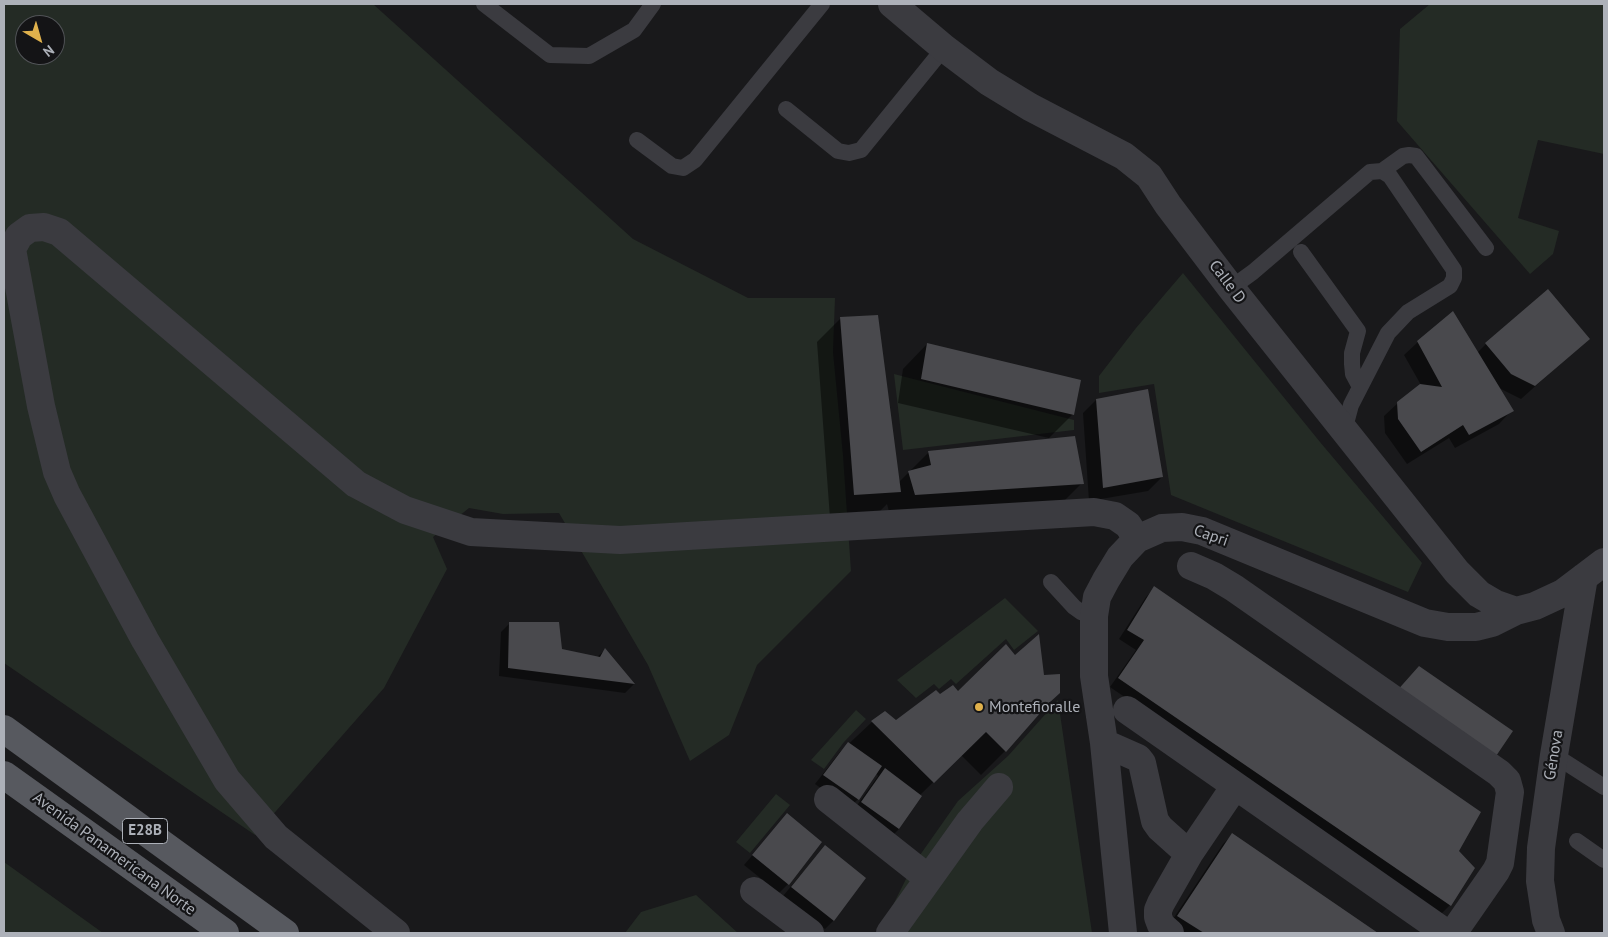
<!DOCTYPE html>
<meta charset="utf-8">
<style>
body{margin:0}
#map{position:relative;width:1608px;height:937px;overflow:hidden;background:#19191b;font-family:"PT Sans",sans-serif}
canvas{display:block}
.frame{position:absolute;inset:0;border:5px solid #adb1b9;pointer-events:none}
.north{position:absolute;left:15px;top:15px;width:50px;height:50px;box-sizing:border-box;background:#141416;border:1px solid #515357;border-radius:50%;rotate:142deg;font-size:14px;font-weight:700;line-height:20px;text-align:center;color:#adb1b9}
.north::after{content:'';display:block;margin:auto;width:18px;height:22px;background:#e0b14c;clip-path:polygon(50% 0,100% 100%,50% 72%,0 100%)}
</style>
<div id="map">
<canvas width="1608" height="937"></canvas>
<div class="frame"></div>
<div class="north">N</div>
</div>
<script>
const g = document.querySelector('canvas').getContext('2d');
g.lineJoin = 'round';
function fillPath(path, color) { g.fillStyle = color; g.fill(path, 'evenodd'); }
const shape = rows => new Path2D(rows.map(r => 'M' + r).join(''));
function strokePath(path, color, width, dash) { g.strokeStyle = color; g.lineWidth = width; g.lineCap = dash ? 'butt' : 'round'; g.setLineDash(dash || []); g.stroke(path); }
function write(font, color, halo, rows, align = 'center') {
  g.font = font + ' "PT Sans",sans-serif'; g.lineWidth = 4.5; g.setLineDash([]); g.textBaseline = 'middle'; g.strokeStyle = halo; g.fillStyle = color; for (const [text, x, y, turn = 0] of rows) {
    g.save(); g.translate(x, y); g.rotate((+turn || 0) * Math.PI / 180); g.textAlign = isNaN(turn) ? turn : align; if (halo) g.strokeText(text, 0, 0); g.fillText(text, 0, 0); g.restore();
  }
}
fillPath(shape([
 [4,4,373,4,633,239,748,298,835,298,833,352,843,455,851,571,757,665,729,735,690,761,648,665,559,513,503,514,469,508,433,537,447,569,384,688,255,835,4,663],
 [25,25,55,25,55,55,25,55],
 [1430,4,1604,4,1604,154,1538,140,1518,218,1559,231,1553,254,1530,274,1397,121,1400,29],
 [1183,273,1320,442,1422,563,1408,592,1171,495,1154,384,1099,393,1099,376,1136,328],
 [894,374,1074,420,1074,430,903,450],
 [1005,598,1038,631,1014,650,1006,639,956,684,951,679,939,689,934,684,916,698,897,680],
 [1058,700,1092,933,879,933,913,865,958,801,1008,756],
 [856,710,866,719,844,742,824,769,811,760],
 [776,794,790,805,750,853,736,842],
 [4,862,103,933,4,933],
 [696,895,738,933,625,933,641,912]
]), '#242b25');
fillPath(shape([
 [841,318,898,483,929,452,1082,483,1058,507,891,519,887,504,875,516,830,518,817,342],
 [1589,338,1521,399,1499,388,1512,410,1499,424,1455,448,1449,438,1407,464,1385,433,1384,416,1398,403,1421,385,1404,355,1418,342,1477,353,1486,344],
 [927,344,1073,414,1049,438,898,403,903,369],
 [1096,400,1162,477,1148,491,1089,501,1083,413],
 [1155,588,1458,851,1450,905,1441,914,1110,687,1136,650,1119,639,1146,597],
 [510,623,561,650,597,657,605,650,634,684,625,693,499,676,501,632],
 [958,692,1038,714,1005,751,981,775,961,755,920,795,899,829,890,838,853,811,878,776,876,773,858,799,849,808,815,784,840,752,872,722,885,713,896,722,940,696],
 [787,815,788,884,779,893,744,865],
 [1232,835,1375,933,1182,933,1169,925,1223,844],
 [825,846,834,920,825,929,783,896]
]), '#0007');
fillPath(shape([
 [1548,289,1590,339,1535,386,1511,374,1485,343],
 [1453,311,1514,411,1469,435,1463,425,1421,452,1398,419,1397,402,1420,384,1442,387,1417,341],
 [878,315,901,492,854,495,840,317],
 [927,343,1081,380,1074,415,921,379],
 [1148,389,1163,477,1103,488,1096,399],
 [1075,436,1084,484,915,495,908,471,931,465,928,451],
 [1154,586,1481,812,1459,851,1475,868,1451,906,1118,678,1144,640,1127,630],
 [509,622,559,622,562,649,600,657,605,648,635,684,508,668],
 [1039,634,1044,675,1060,674,1060,693,1049,703,1006,752,986,732,934,783,871,721,885,711,896,720,936,690,940,694,953,685,958,691,1006,644,1015,655],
 [1419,666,1513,731,1492,762,1395,693],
 [848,742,882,766,859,800,823,775],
 [885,768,922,796,899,829,861,802],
 [787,813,822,842,789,885,752,855],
 [1232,833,1378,933,1204,933,1177,916],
 [825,845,866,878,834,921,791,887]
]), '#49494d');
strokePath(shape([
 [484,4,550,55,589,56,634,30,653,4],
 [786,109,838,151,849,153,861,150,944,48],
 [637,140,672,166,683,168,695,160,822,4],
 [1382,171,1403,156,1409,155,1416,156,1486,248],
 [1301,252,1358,331,1352,353,1352,364,1353,374,1360,387],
 [1231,288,1253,272,1370,172,1382,171,1390,176,1454,270,1454,278,1450,286,1408,312,1388,333,1351,405,1344,431],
 [1051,582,1074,607,1081,612,1094,616],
 [1554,755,1604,787],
 [1577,841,1604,860]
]), '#3b3b40', 16);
strokePath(shape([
 [892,4,944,48,989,82,1030,107,1124,156,1149,176,1168,205,1231,288,1457,572,1479,594,1496,604,1516,611],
 [1191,566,1214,576,1234,588,1499,773,1507,781,1510,792,1500,863,1496,871,1453,933],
 [1127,710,1446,933],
 [1104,743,1138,758,1142,763,1155,821,1160,828,1189,854],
 [828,799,928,878],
 [754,891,810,933],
 [396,933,276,837,227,780,145,640,67,495,57,472,41,406,12,249,19,236,30,228,44,227,59,232,356,484,405,510,471,532,620,540,1094,512,1115,516,1128,525,1137,539],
 [890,933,970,821,999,787],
 [1123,933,1104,743,1094,676,1094,616,1097,597,1106,580,1120,557,1137,539,1162,528,1182,527,1202,531,1425,623,1448,627,1476,627,1492,623,1516,611,1535,606,1563,593,1604,562],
 [1170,933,1161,925,1158,917,1158,910,1161,903,1189,854,1235,786],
 [1551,933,1546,920,1540,881,1541,848,1554,755,1584,577]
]), '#3b3b40', 28);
strokePath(shape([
 [4,729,285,933],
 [4,775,225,933]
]), '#57595f', 28);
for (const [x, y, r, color] of [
 [979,707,5,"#e0b14c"]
]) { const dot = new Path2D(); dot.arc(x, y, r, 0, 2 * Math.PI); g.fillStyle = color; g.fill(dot); strokePath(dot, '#141416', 2); }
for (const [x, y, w] of [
 [145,831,45]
]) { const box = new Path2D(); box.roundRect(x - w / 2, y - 12.5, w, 25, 4); g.fillStyle = '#141416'; g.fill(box); strokePath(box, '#adb1b9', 1); }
write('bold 15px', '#adb1b9', null, [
 ["E28B",145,831]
]);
write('16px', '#adb1b9', '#141416', [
 ["Calle D",1227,282,53],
 ["Capri",1211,536,19],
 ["Génova",1554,755,-81],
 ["Avenida Panamericana Norte",114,854,36]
]);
write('16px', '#adb1b9', '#141416', [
 ["Montefioralle",989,707]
], 'left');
</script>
